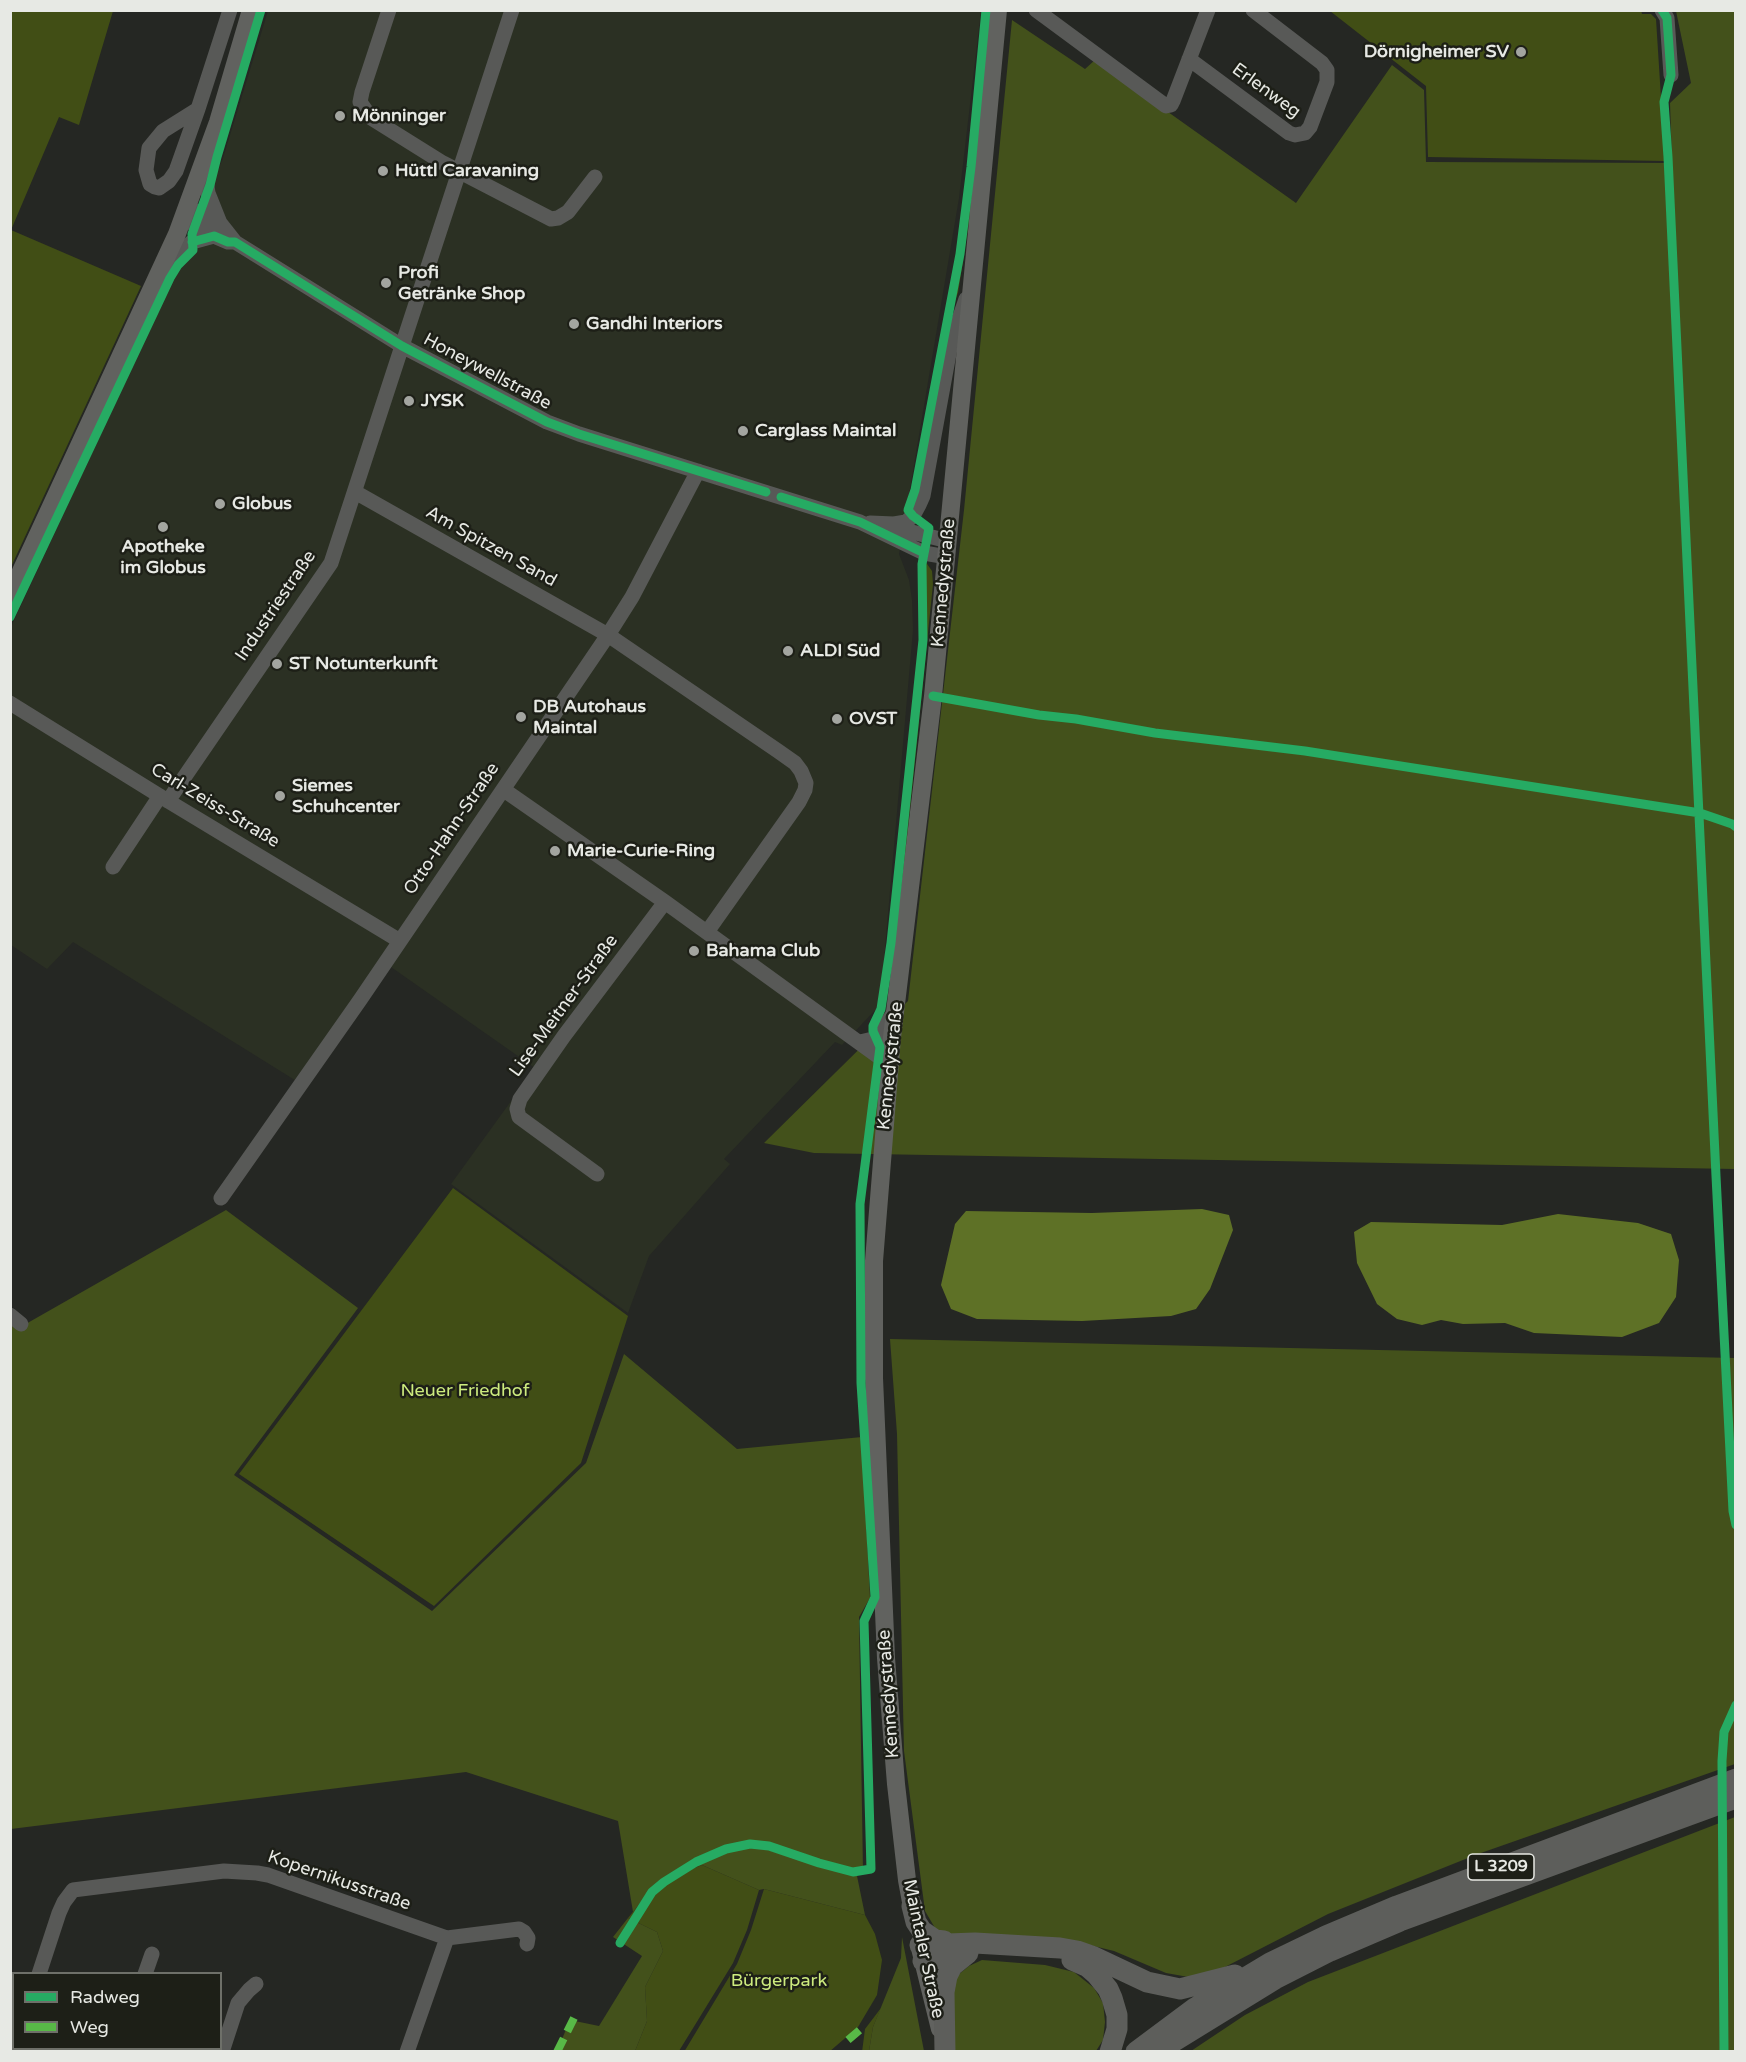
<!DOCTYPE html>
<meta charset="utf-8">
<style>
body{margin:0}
#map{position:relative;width:1746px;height:2062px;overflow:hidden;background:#252723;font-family:"Varela Round",sans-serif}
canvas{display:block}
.frame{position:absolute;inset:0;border:12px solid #e7e9e4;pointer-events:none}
.legend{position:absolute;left:12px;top:1972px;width:210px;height:78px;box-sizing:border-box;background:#1d1f17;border:2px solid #6e7069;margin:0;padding:8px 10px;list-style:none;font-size:18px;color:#e7e9e4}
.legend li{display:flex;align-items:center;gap:12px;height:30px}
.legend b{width:30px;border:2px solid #6e7069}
</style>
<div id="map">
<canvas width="1746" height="2062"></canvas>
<div class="frame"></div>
<ul class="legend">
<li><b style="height:8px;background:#26ab63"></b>Radweg</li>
<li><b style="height:8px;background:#58b947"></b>Weg</li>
</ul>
</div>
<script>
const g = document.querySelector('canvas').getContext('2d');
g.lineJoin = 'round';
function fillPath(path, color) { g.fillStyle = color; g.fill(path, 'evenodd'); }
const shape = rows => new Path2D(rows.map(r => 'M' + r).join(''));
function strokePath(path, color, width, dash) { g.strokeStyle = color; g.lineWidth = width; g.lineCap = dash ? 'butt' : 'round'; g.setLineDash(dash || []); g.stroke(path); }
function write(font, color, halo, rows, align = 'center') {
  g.font = font + ' "Varela Round",sans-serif'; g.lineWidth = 5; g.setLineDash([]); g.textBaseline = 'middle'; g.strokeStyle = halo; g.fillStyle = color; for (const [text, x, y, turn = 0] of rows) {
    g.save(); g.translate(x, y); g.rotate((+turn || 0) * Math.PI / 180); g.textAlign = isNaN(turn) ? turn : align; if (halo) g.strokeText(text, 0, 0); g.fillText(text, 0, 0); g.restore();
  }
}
fillPath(shape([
 [268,11,981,11,959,198,899,554,909,580,912,600,913,630,880,1005,842,1045,835,1042,724,1159,730,1164,649,1256,628,1313,451,1184,535,1068,381,960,298,1082,73,942,47,969,11,945,11,627,173,279,223,158]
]), '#2b3023');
fillPath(shape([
 [11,10,113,11,79,125,59,117,11,230,141,286,11,567],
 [1641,10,1642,14,1651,14,1656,19,1665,161,1428,157,1426,86,1330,11],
 [988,11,992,11,972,202,958,293,952,307,973,167],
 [925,561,932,571,933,584,895,955,888,981,883,1019,875,1029,883,1010,892,951,924,648,923,564],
 [453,1188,628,1316,581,1463,434,1606,239,1474],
 [702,1865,759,1890,747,1930,733,1963,679,2051,635,2051,647,2021,645,1987,663,1951,657,1932,628,1918,657,1882],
 [764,1889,865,1915,875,1934,882,1960,877,1995,858,2027,829,2052,684,2052,737,1964,751,1930],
 [881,2008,873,2027,869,2051,862,2052,865,2029]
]), '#414e15');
fillPath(shape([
 [1676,11,1735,11,1735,1169,814,1153,764,1143,908,1001,964,510,1012,20,1085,69,1095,60,1296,203,1392,65,1424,90,1426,162,1672,163,1670,103,1691,83],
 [226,1210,358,1308,234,1475,432,1611,586,1463,624,1354,737,1449,862,1437,870,1598,859,1617,863,1872,857,1876,865,1915,764,1889,759,1890,702,1865,657,1882,633,1912,618,1821,466,1772,11,1829,10,1315,24,1325],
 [890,1339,1735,1358,1735,1764,1478,1854,1328,1914,1223,1968,1194,1978,1166,1973,1114,1951,1081,1943,944,1934,935,1928,925,1911,904,1751,897,1434],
 [1735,1817,1735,2051,1191,2051,1245,2015,1308,1982],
 [628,1918,657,1932,663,1951,645,1987,647,2021,635,2051,557,2051,570,2020,599,2026,642,1956,613,1937],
 [902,1937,924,2051,869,2051,873,2027,901,1958],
 [982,1960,1045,1965,1074,1972,1094,1988,1103,2003,1105,2022,1103,2040,1096,2051,955,2051,952,1990,958,1975,969,1966]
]), '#43511b');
fillPath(shape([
 [1202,1209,1229,1215,1233,1230,1210,1289,1196,1309,1171,1316,1082,1321,977,1319,951,1309,941,1285,955,1224,966,1211,1092,1213],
 [1558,1214,1638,1223,1671,1234,1679,1260,1676,1297,1659,1323,1622,1337,1534,1333,1505,1323,1463,1324,1441,1320,1422,1325,1397,1319,1377,1304,1357,1263,1354,1232,1371,1222,1502,1225]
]), '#5e7126');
strokePath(shape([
 [389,10,362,92,360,102,371,118,443,163,551,219,558,218,568,212,595,177],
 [1036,10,1166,106,1171,105,1173,101,1208,10],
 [1662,10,1667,18,1671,75],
 [1189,59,1289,133,1295,135,1305,133,1310,127,1327,82,1327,70,1322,63,1253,10],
 [198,109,163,131,149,148,146,170,150,184,155,187,159,188,169,181,176,171,198,109,230,10],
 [204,165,208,193,220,223],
 [187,207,220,223,235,242],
 [183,218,214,236,228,242,235,242,402,346,547,422,579,434,860,522,924,553,947,557],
 [166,270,176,256,192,242,214,236],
 [355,492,608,635,778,751,795,763,801,771,806,783,805,790,799,802,707,932],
 [870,523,894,524,906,522,913,516,919,505,923,496,951,343,966,299],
 [888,526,948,541],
 [10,703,168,801,400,941],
 [504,790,665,902,890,1065],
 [168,801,331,563,512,10],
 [113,867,160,796],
 [860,1042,877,1038,893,1014],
 [597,1174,519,1117,517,1109,520,1099,564,1036,665,902],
 [221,1198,360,1000,608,635,632,597,698,471],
 [10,1315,21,1324],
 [39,1974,59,1913,64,1902,73,1890,224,1871,257,1873,268,1875,447,1938,519,1929,524,1932,528,1938,527,1944],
 [145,1974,152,1954],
 [15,2052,15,2048],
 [117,2052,118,2048],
 [222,2052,238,2003,249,1990,256,1984],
 [407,2052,447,1938]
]), '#585957', 15);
strokePath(shape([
 [10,595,177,234,218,122,251,10],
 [914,1918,907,1880,896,1784,886,1658,874,1378,874,1261,892,1037,933,696,998,10],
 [920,1948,940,2029]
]), '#61625f', 18);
strokePath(shape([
 [912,1906,916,1922,922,1931,935,1940,944,1941],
 [920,1945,975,1943,1060,1948,1077,1951,1094,1957,1147,1982,1180,1989,1235,1975],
 [1072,1960,1088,1967,1096,1974,1108,1989,1112,1998,1117,2015,1117,2029,1110,2052],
 [923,1961,958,1955],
 [1158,2051,1275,1979,1330,1951,1400,1921,1736,1798],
 [945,2052,944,1992,947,1976,952,1966,968,1953],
 [1136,2052,1195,2008,1270,1963,1326,1936,1397,1906,1736,1779]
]), '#5d5e5b', 21);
strokePath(shape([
 [848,2040,861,2029],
 [557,2052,575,2016]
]), '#58b947', 8, [15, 8]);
strokePath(shape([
 [1662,10,1667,18,1671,75,1664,102,1668,157,1716,1176,1733,1511,1736,1525],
 [192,242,214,236,228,242,235,242,402,346,547,422,579,434,766,492],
 [781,497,860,522,924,553],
 [10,617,170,278,178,265,193,250,192,234,210,185,217,157,261,10],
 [933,696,1039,715,1076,719,1155,733,1305,751,1700,813,1732,824,1736,827],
 [620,1943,652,1892,664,1882,696,1862,726,1849,750,1844,769,1846,819,1863,853,1872,871,1869,864,1621,875,1597,861,1383,860,1204,880,1047,873,1031,873,1026,881,1009,891,943,923,640,922,564,929,528,913,516,908,510,915,490,960,254,971,167,986,10],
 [1724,2052,1722,1761,1724,1732,1736,1705]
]), '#26ab63', 9);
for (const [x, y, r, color] of [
 [1521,52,6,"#a3a5a0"],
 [340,116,6,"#a3a5a0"],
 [383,171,6,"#a3a5a0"],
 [386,283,6,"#a3a5a0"],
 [574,324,6,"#a3a5a0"],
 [409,401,6,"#a3a5a0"],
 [743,431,6,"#a3a5a0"],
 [220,504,6,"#a3a5a0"],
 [163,527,6,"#a3a5a0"],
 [788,651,6,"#a3a5a0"],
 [277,664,6,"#a3a5a0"],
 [521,717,6,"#a3a5a0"],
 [837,719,6,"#a3a5a0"],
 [280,796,6,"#a3a5a0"],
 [555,851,6,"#a3a5a0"],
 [694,951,6,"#a3a5a0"]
]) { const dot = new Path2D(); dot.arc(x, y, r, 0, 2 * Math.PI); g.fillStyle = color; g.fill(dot); strokePath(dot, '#1d1f17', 2); }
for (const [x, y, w] of [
 [1501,1867,66]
]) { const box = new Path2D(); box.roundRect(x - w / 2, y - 13, w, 26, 4.5); g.fillStyle = '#1d1f17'; g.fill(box); strokePath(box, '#e7e9e4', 1.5); }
write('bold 16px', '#e7e9e4', null, [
 ["L 3209",1501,1867]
]);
write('bold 18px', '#e7e9e4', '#1d1f17', [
 ["Dörnigheimer SV",1509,52,"right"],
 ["Mönninger",352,116],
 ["Hüttl Caravaning",395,171],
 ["Profi",398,273],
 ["Getränke Shop",398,294],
 ["Gandhi Interiors",586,324],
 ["JYSK",421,401],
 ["Carglass Maintal",755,431],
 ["Globus",232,504],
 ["Apotheke",163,547,"center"],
 ["im Globus",163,568,"center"],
 ["ALDI Süd",800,651],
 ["ST Notunterkunft",289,664],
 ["DB Autohaus",533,707],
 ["Maintal",533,728],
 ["OVST",849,719],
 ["Siemes",292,786],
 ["Schuhcenter",292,807],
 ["Marie-Curie-Ring",567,851],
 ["Bahama Club",706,951]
], 'left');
write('18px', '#e7e9e4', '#1d1f17', [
 ["Erlenweg",1266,91,36],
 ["Honeywellstraße",487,372,28],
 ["Am Spitzen Sand",491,547,29],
 ["Kennedystraße",944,583,-85],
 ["Industriestraße",276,606,-56],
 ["Carl-Zeiss-Straße",215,806,31],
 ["Otto-Hahn-Straße",452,829,-56],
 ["Lise-Meitner-Straße",564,1006,-54],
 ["Kennedystraße",891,1066,-84],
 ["Kennedystraße",889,1694,-94],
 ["Kopernikusstraße",339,1881,19],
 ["Maintaler Straße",923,1949,78]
]);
write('18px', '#cdeb7e', '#1d1f17', [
 ["Neuer Friedhof",465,1391],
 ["Bürgerpark",779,1981]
]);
</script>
